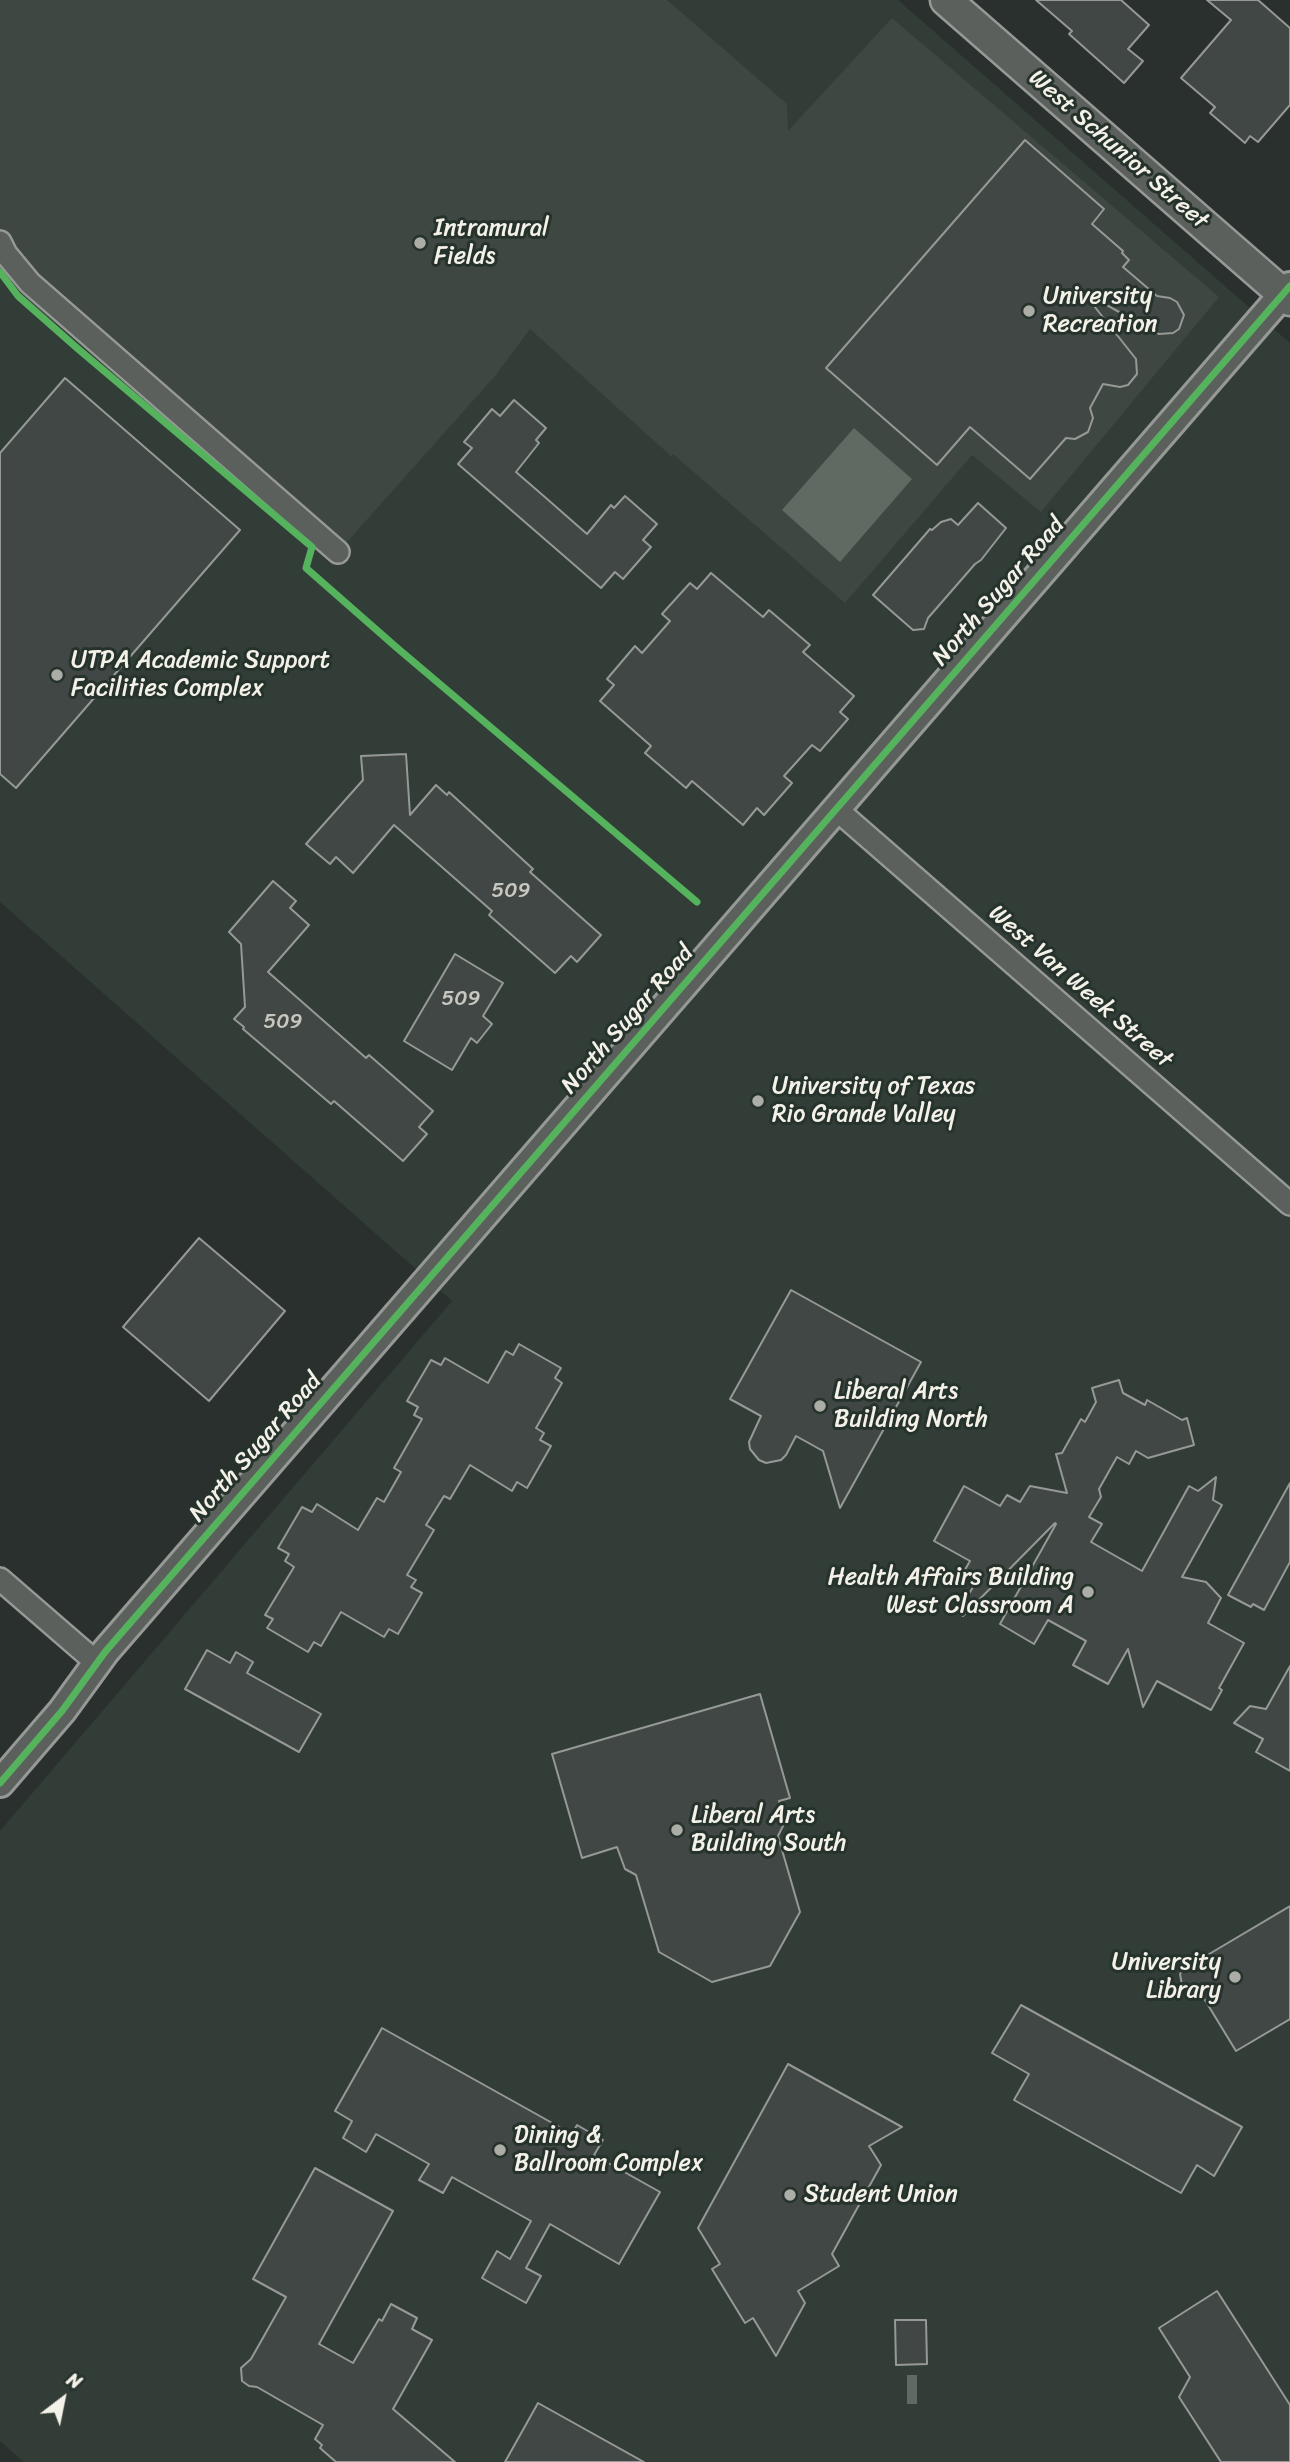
<!DOCTYPE html>
<style>
body{margin:0}
#map{position:relative;width:1290px;height:2462px;overflow:hidden;background:#29302d;font-family:Sriracha,sans-serif}
canvas{display:block}
.north{position:absolute;left:28px;top:2364px;width:70px;height:70px;-webkit-text-stroke:5px #26332d;paint-order:stroke;rotate:32deg;font-size:19px;font-weight:700;line-height:28px;text-align:center;color:#f4f1e8}
.north::after{content:'';display:block;margin:auto;width:24px;height:32px;background:#f4f1e8;clip-path:polygon(50% 0,100% 100%,50% 72%,0 100%)}
</style>
<div id="map">
<canvas width="1290" height="2462"></canvas>
<div class="north">N</div>
</div>
<script>
const g = document.querySelector('canvas').getContext('2d');
g.lineJoin = 'round';
function fillPath(path, color) { g.fillStyle = color; g.fill(path, 'evenodd'); }
const shape = rows => new Path2D(rows.map(r => 'M' + r).join(''));
function strokePath(path, color, width, dash) { g.strokeStyle = color; g.lineWidth = width; g.lineCap = dash ? 'butt' : 'round'; g.setLineDash(dash || []); g.stroke(path); }
function write(font, color, halo, rows, align = 'center') {
  g.font = font + ' Sriracha,sans-serif'; g.lineWidth = 6; g.setLineDash([]); g.textBaseline = 'middle'; g.strokeStyle = halo; g.fillStyle = color; for (const [text, x, y, turn = 0] of rows) {
    g.save(); g.translate(x, y); g.rotate((+turn || 0) * Math.PI / 180); g.textAlign = isNaN(turn) ? turn : align; if (halo) g.strokeText(text, 0, 0); g.fillText(text, 0, 0); g.restore();
  }
}
fillPath(shape([
 [0,0,898,0,1290,343,1290,2462,24,2462,0,2441,0,1831,452,1301,0,902]
]), '#323d37');
fillPath(shape([
 [0,0,667,0,787,104,788,131,892,18,1219,297,1041,512,972,455,845,603,673,454,671,456,530,329,495,376,338,552,0,278]
]), '#3e4742');
fillPath(shape([
 [854,428,912,479,840,562,782,510],
 [907,2375,917,2375,917,2404,907,2404]
]), '#616963');
const building = shape([
 [1036,0,1121,0,1149,25,1128,49,1143,61,1124,83,1069,34,1072,31,1036,0],
 [1207,0,1258,0,1290,28,1290,105,1258,142,1250,136,1245,143,1210,113,1215,107,1181,78,1231,20,1207,0],
 [1025,140,1104,209,1092,224,1123,251,1122,253,1129,260,1123,267,1157,296,1170,298,1177,302,1184,315,1179,329,1173,333,1159,334,1083,292,1136,359,1137,374,1128,385,1120,387,1103,384,1090,408,1093,418,1088,432,1075,439,1066,438,1030,479,970,427,937,465,826,368,1025,140],
 [65,378,240,530,16,788,0,774,0,453,65,378],
 [514,400,546,428,536,440,539,443,516,472,546,498,587,534,611,505,614,508,625,496,657,524,643,540,651,547,623,579,615,572,601,588,458,464,472,448,464,442,492,409,500,416,514,400],
 [978,503,1006,528,981,560,975,564,928,618,924,629,913,630,873,595,930,529,932,530,941,522,951,519,958,525,978,503],
 [711,573,763,617,769,610,810,645,803,652,854,696,840,712,848,719,820,751,812,745,784,776,792,783,764,815,757,808,743,825,692,781,686,788,645,753,651,746,600,701,614,685,607,679,635,646,642,653,670,621,662,614,690,583,697,589,711,573],
 [406,754,410,815,436,785,447,795,449,792,533,869,530,872,601,935,577,962,571,956,555,973,489,915,492,911,394,825,353,873,336,857,330,864,306,844,363,780,361,756,406,754],
 [273,881,296,901,290,908,309,925,268,972,366,1058,369,1055,433,1111,419,1127,427,1134,403,1161,334,1101,331,1104,243,1029,244,1027,234,1019,245,1007,241,944,229,932,273,881],
 [455,954,503,983,483,1016,492,1024,477,1043,471,1038,452,1070,404,1041,455,954],
 [199,1238,285,1311,209,1401,123,1327,199,1238],
 [791,1290,921,1362,840,1508,823,1451,796,1436,786,1455,781,1460,766,1463,759,1460,750,1449,749,1442,761,1416,730,1399,791,1290],
 [519,1344,561,1368,555,1378,562,1383,536,1428,544,1433,540,1440,551,1446,527,1488,517,1482,512,1491,470,1465,450,1499,444,1496,426,1525,434,1530,407,1575,416,1580,411,1587,422,1593,398,1634,389,1629,384,1637,341,1612,321,1646,314,1642,308,1652,267,1628,273,1619,265,1615,294,1567,285,1561,289,1554,278,1548,302,1507,312,1512,317,1504,358,1530,377,1498,384,1502,401,1472,394,1468,422,1419,414,1415,418,1407,407,1401,431,1360,441,1365,445,1358,488,1383,506,1351,513,1355,519,1344],
 [1119,1380,1123,1393,1145,1405,1147,1400,1182,1420,1187,1418,1194,1445,1148,1458,1136,1451,1129,1464,1117,1457,1099,1489,1101,1497,1089,1517,1102,1524,1091,1542,1142,1571,1189,1486,1198,1491,1216,1477,1213,1500,1222,1505,1182,1577,1206,1582,1221,1598,1208,1623,1244,1643,1219,1688,1222,1690,1211,1710,1157,1681,1143,1707,1128,1649,1108,1684,1073,1665,1086,1641,1048,1620,1034,1644,1000,1624,1056,1524,1055,1523,963,1616,958,1613,977,1580,963,1573,970,1561,934,1541,964,1486,1000,1506,1007,1495,1020,1502,1030,1486,1067,1493,1056,1454,1062,1453,1081,1419,1085,1422,1096,1402,1092,1388,1119,1380],
 [1290,1483,1290,1562,1264,1610,1253,1604,1251,1607,1228,1595,1290,1483],
 [207,1650,230,1663,236,1652,253,1662,247,1673,321,1714,299,1752,185,1689,207,1650],
 [1290,1666,1290,1771,1256,1752,1263,1739,1234,1723,1250,1706,1266,1709,1290,1666],
 [760,1694,790,1798,779,1801,784,1824,778,1836,800,1912,770,1966,712,1982,659,1952,636,1875,625,1869,617,1847,582,1858,552,1754,760,1694],
 [1290,1906,1290,2019,1236,2051,1200,1992,1188,1989,1182,1985,1180,1974,1186,1965,1194,1963,1290,1906],
 [1021,2005,1242,2127,1214,2176,1197,2165,1181,2193,1014,2100,1029,2074,992,2053,1021,2005],
 [382,2028,572,2134,577,2125,603,2140,594,2155,660,2192,619,2264,550,2224,526,2268,541,2276,526,2303,482,2278,497,2251,510,2259,531,2221,452,2177,443,2193,419,2180,429,2164,376,2134,366,2152,343,2138,352,2121,335,2111,382,2028],
 [788,2064,902,2127,869,2146,881,2165,832,2254,839,2266,798,2291,805,2303,776,2356,753,2318,745,2323,712,2269,720,2264,698,2228,788,2064],
 [315,2168,393,2211,319,2344,353,2363,379,2319,382,2321,391,2304,417,2318,412,2329,432,2340,393,2409,455,2462,336,2462,320,2448,322,2445,315,2439,323,2425,257,2387,249,2386,242,2381,241,2368,251,2359,286,2297,253,2279,315,2168],
 [1217,2291,1290,2405,1290,2462,1221,2462,1179,2397,1190,2377,1159,2328,1217,2291],
 [895,2320,926,2320,927,2364,896,2365,895,2320],
 [538,2403,644,2462,505,2462,538,2403]
]);
fillPath(building, '#414744');
strokePath(building, '#969996', 2);
const minor = shape([
 [0,242,6,254,30,283,338,552],
 [836,809,1290,1204],
 [0,1579,97,1663]
]);
const tertiary = shape([
 [0,1783,62,1711,105,1652,1290,286]
]);
const secondary = shape([
 [946,0,1290,300]
]);
strokePath(minor, '#969996', 26);
strokePath(tertiary, '#969996', 32);
strokePath(secondary, '#969996', 35);
strokePath(minor, '#5c605c', 21);
strokePath(tertiary, '#5c605c', 26);
strokePath(secondary, '#5c605c', 30);
strokePath(shape([
 [0,272,18,296,77,348,312,547,306,568,396,647,697,902],
 [0,1783,62,1711,105,1652,1290,286]
]), '#56b35d', 7);
for (const [x, y, r, color] of [
 [420,243,7,"#adada7"],
 [1029,311,7,"#adada7"],
 [57,675,7,"#adada7"],
 [758,1101,7,"#adada7"],
 [820,1406,7,"#adada7"],
 [1088,1592,7,"#adada7"],
 [677,1830,7,"#adada7"],
 [1235,1977,7,"#adada7"],
 [500,2150,7,"#adada7"],
 [790,2195,7,"#adada7"]
]) { const dot = new Path2D(); dot.arc(x, y, r, 0, 2 * Math.PI); g.fillStyle = color; g.fill(dot); strokePath(dot, '#26332d', 2.5); }
write('21px', '#c7c6bf', null, [
 ["509",511,892],
 ["509",461,1000],
 ["509",283,1023]
]);
write('24px', '#f4f1e8', '#26332d', [
 ["West Schunior Street",1118,150,41],
 ["North Sugar Road",999,592,-49],
 ["West Van Week Street",1080,987,41],
 ["North Sugar Road",628,1020,-49],
 ["North Sugar Road",256,1448,-49]
]);
write('24px', '#f4f1e8', '#26332d', [
 ["Intramural",434,229],
 ["Fields",434,257],
 ["University",1043,297],
 ["Recreation",1043,325],
 ["UTPA Academic Support",71,661],
 ["Facilities Complex",71,689],
 ["University of Texas",772,1087],
 ["Rio Grande Valley",772,1115],
 ["Liberal Arts",834,1392],
 ["Building North",834,1420],
 ["Health Affairs Building",1074,1578,"right"],
 ["West Classroom A",1074,1606,"right"],
 ["Liberal Arts",691,1816],
 ["Building South",691,1844],
 ["University",1221,1963,"right"],
 ["Library",1221,1991,"right"],
 ["Dining &",514,2136],
 ["Ballroom Complex",514,2164],
 ["Student Union",804,2195]
], 'left');
</script>
